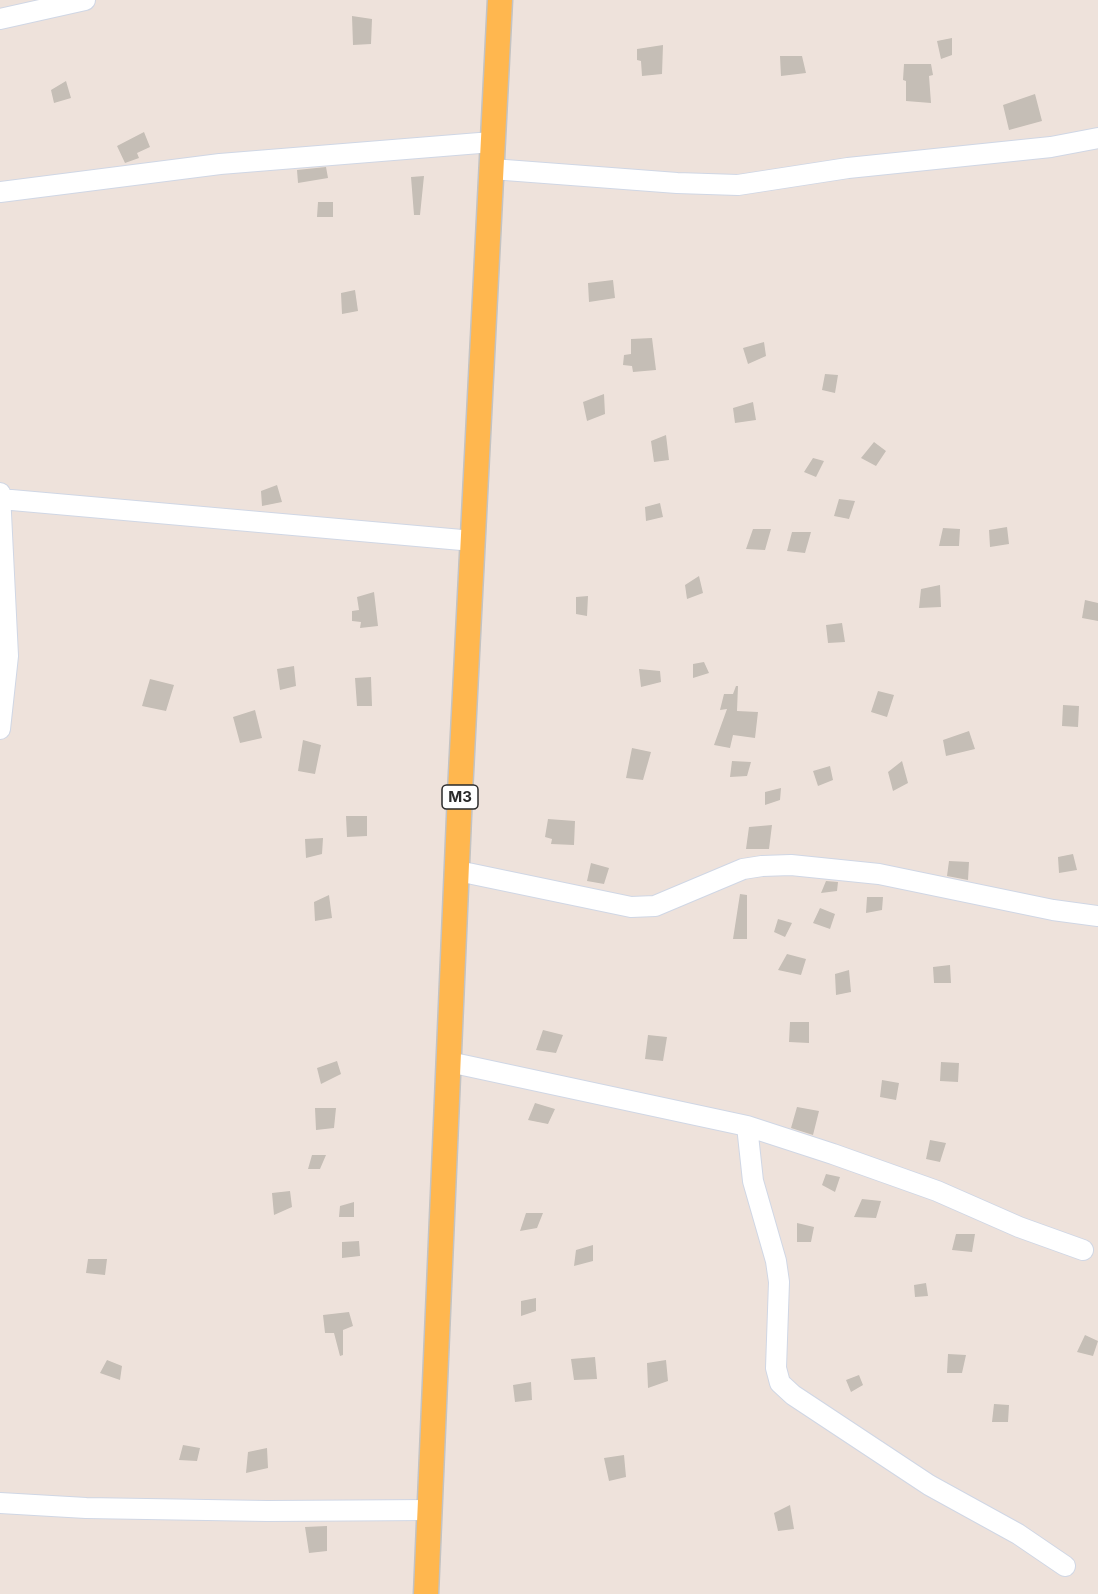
<!DOCTYPE html>
<style>
body{margin:0}
canvas{display:block;background:#eee2db}
</style>
<canvas width="1098" height="1594"></canvas>
<script>
const g = document.querySelector('canvas').getContext('2d');
g.lineJoin = 'round';
function fillPath(path, color) { g.fillStyle = color; g.fill(path, 'evenodd'); }
const shape = rows => new Path2D(rows.map(r => 'M' + r).join(''));
function strokePath(path, color, width, dash) { g.strokeStyle = color; g.lineWidth = width; g.lineCap = dash ? 'butt' : 'round'; g.setLineDash(dash || []); g.stroke(path); }
function write(font, color, halo, rows, align = 'center') {
  g.font = font + ' Inter,sans-serif'; g.lineWidth = 5; g.setLineDash([]); g.textBaseline = 'middle'; g.strokeStyle = halo; g.fillStyle = color; for (const [text, x, y, turn = 0] of rows) {
    g.save(); g.translate(x, y); g.rotate((+turn || 0) * Math.PI / 180); g.textAlign = isNaN(turn) ? turn : align; if (halo) g.strokeText(text, 0, 0); g.fillText(text, 0, 0); g.restore();
  }
}
fillPath(shape([
 [352,16,372,19,371,44,353,45],
 [952,38,952,55,941,59,937,41],
 [663,45,662,74,642,76,641,61,637,60,637,49],
 [780,56,802,56,806,73,781,76],
 [904,64,931,64,933,75,929,76,931,103,906,101,906,81,903,80],
 [66,81,71,98,54,103,51,90],
 [1035,94,1042,121,1009,130,1003,105],
 [144,132,150,147,137,153,139,158,125,163,117,146],
 [326,167,328,178,298,183,297,170],
 [424,176,420,215,414,215,411,177],
 [318,202,333,202,333,217,317,217],
 [613,280,615,298,589,302,588,283],
 [355,290,358,311,342,314,341,293],
 [652,338,656,370,633,372,632,366,623,365,624,355,631,354,631,339],
 [764,342,766,356,748,364,743,348],
 [825,374,838,375,835,393,822,390],
 [604,394,605,414,587,421,583,402],
 [753,402,756,420,735,423,733,408],
 [666,435,669,460,654,462,651,441],
 [874,442,886,451,876,466,861,458],
 [813,458,824,461,816,477,804,472],
 [277,485,282,502,262,506,261,491],
 [839,499,855,501,849,519,834,516],
 [660,503,663,517,646,521,645,507],
 [1007,527,1009,544,990,547,989,530],
 [943,528,960,529,959,546,939,546],
 [753,529,771,529,765,550,746,549],
 [792,532,811,532,805,553,787,551],
 [699,576,703,593,687,599,685,585],
 [940,585,941,607,919,608,921,589],
 [374,592,378,626,360,628,361,622,352,621,352,611,359,610,357,597],
 [588,596,587,616,576,614,576,597],
 [1085,600,1098,603,1098,621,1082,618],
 [842,623,845,642,828,643,826,625],
 [704,662,709,673,693,678,693,664],
 [294,666,296,686,280,690,277,669],
 [639,669,660,671,661,682,641,687],
 [371,677,372,706,357,706,355,678],
 [150,679,174,685,166,711,142,706],
 [736,686,738,686,737,711,758,712,755,738,733,735,730,748,714,745,727,709,720,710,724,694,733,694],
 [878,691,894,695,887,717,871,712],
 [1063,705,1079,706,1078,727,1062,726],
 [255,710,262,738,240,743,233,717],
 [969,731,975,749,946,756,943,740],
 [303,740,321,745,315,774,298,771],
 [632,748,651,752,643,780,626,778],
 [732,761,751,762,747,776,730,777],
 [902,761,908,783,893,791,888,772],
 [830,766,833,780,818,786,813,771],
 [781,788,780,800,765,805,765,792],
 [346,816,367,816,367,836,347,837],
 [548,819,575,821,574,845,551,844,552,839,545,837],
 [772,825,769,849,746,849,749,827],
 [323,838,322,854,306,858,305,839],
 [1073,854,1077,870,1059,873,1058,857],
 [949,861,969,862,968,880,947,876],
 [591,863,609,868,604,884,587,881],
 [826,881,838,882,837,891,821,893],
 [740,894,747,895,747,939,733,939],
 [329,895,332,918,315,921,314,902],
 [867,897,883,897,882,910,866,913],
 [820,908,835,914,830,929,813,923],
 [778,919,792,923,785,937,774,932],
 [787,954,806,959,801,975,778,970],
 [950,965,951,983,934,983,933,967],
 [849,970,851,992,836,995,835,974],
 [790,1022,809,1022,809,1043,789,1042],
 [543,1030,563,1035,556,1053,536,1050],
 [648,1035,667,1037,663,1061,645,1059],
 [337,1061,341,1074,321,1084,317,1068],
 [941,1062,959,1063,958,1082,940,1081],
 [882,1080,899,1083,896,1100,880,1097],
 [535,1103,555,1109,548,1124,528,1120],
 [797,1107,819,1111,813,1135,791,1128],
 [315,1108,336,1108,334,1128,316,1130],
 [930,1140,946,1143,940,1162,926,1159],
 [312,1155,326,1155,320,1169,308,1169],
 [826,1174,840,1177,835,1192,822,1185],
 [290,1191,292,1207,274,1215,272,1193],
 [862,1199,881,1201,876,1218,854,1217],
 [354,1202,354,1217,339,1217,340,1206],
 [526,1213,543,1213,537,1228,520,1231],
 [797,1223,814,1227,811,1242,797,1242],
 [956,1234,975,1234,972,1252,952,1250],
 [359,1241,360,1256,342,1258,342,1242],
 [593,1245,593,1261,574,1266,576,1250],
 [88,1259,107,1259,105,1275,86,1273],
 [926,1283,928,1296,915,1297,914,1285],
 [536,1298,536,1311,521,1316,521,1301],
 [349,1312,353,1326,343,1330,343,1355,340,1356,334,1333,325,1333,323,1315],
 [1085,1335,1098,1341,1093,1356,1077,1352],
 [948,1354,966,1355,962,1373,947,1373],
 [595,1357,597,1379,574,1380,571,1359],
 [107,1360,122,1366,120,1380,100,1373],
 [666,1360,668,1381,648,1388,647,1363],
 [859,1375,863,1385,851,1392,846,1380],
 [531,1382,532,1400,515,1402,513,1385],
 [994,1404,1009,1405,1008,1422,992,1422],
 [183,1445,200,1448,197,1461,179,1460],
 [267,1448,268,1468,246,1473,248,1452],
 [624,1455,626,1477,609,1481,604,1458],
 [790,1505,794,1529,778,1531,774,1513],
 [327,1526,327,1551,309,1553,305,1527]
]), '#c5beb6');
const minor = shape([
 [0,19,85,0],
 [492,169,677,183,738,185,848,168,1051,147,1098,138],
 [0,192,220,164,492,142],
 [0,493,8,656,0,729],
 [0,499,473,541],
 [458,871,631,907,655,906,743,869,762,866,791,865,879,874,1053,910,1098,916],
 [449,1062,747,1126,833,1154,937,1191,1019,1227,1083,1250],
 [747,1126,753,1181,776,1261,779,1282,776,1368,780,1383,793,1395,929,1485,1018,1534,1065,1566],
 [0,1503,86,1508,267,1511,430,1510]
]);
const major = shape([
 [426,1594,460,793,500,0]
]);
strokePath(minor, '#d0d7e5', 22);
strokePath(major, '#c3c3c3', 27);
strokePath(minor, '#fff', 20);
strokePath(major, '#ffb74f', 24);
for (const [x, y, w] of [
 [460,797,36]
]) { const box = new Path2D(); box.roundRect(x - w / 2, y - 12, w, 24, 4.5); g.fillStyle = '#fff'; g.fill(box); strokePath(box, '#2a2a2a', 1.5); }
write('bold 15px', '#2a2a2a', null, [
 ["M3",460,797]
]);
</script>
